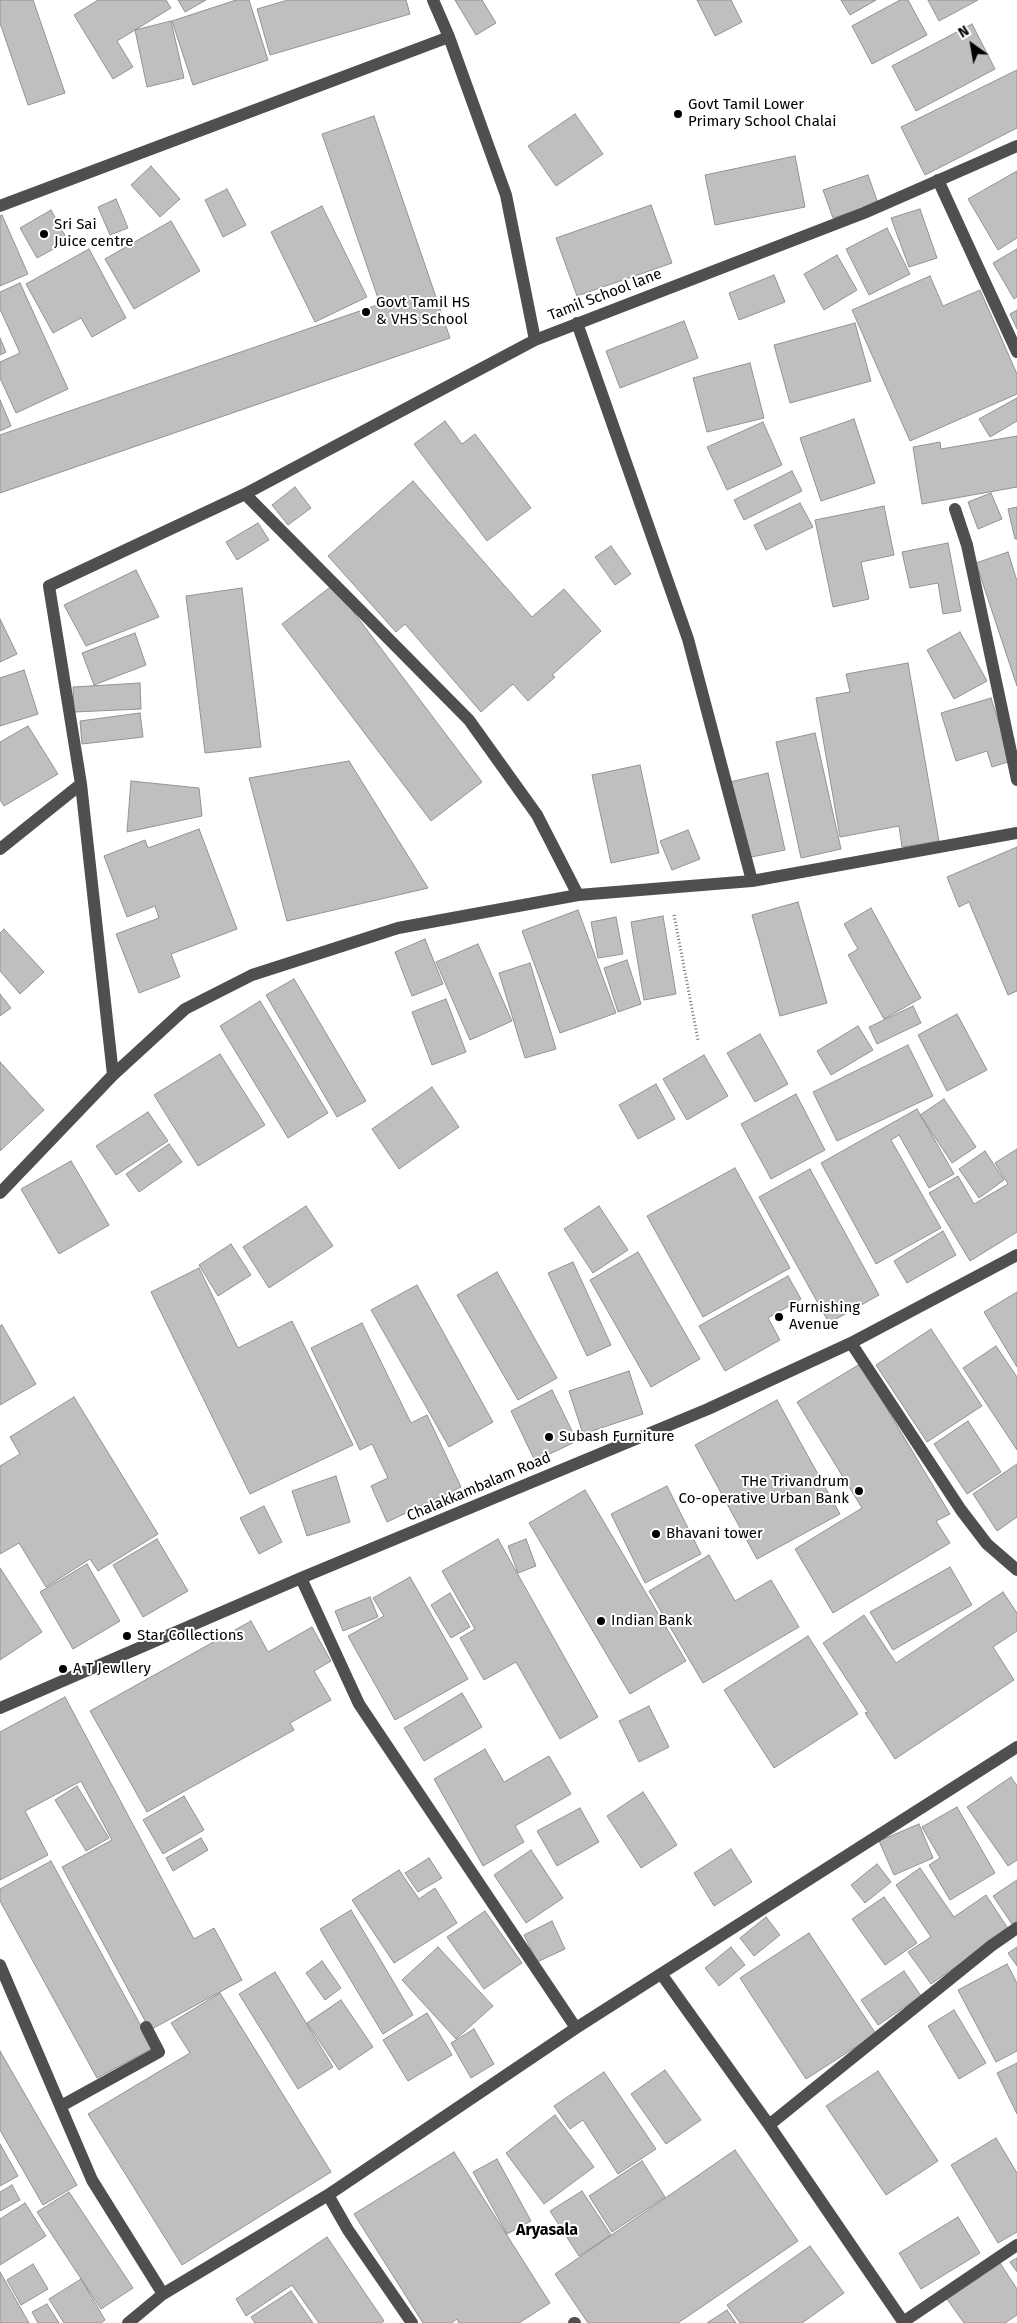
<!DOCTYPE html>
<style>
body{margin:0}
#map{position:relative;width:1017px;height:2323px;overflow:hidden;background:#fff;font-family:"Fira Sans",sans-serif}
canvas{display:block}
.north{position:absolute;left:947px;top:20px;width:50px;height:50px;-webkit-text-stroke:4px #fff;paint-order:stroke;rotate:328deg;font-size:14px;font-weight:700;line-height:20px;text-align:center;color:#000}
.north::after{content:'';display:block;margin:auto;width:18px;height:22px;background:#000;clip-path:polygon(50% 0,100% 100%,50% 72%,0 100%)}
</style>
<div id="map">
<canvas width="1017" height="2323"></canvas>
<div class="north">N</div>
</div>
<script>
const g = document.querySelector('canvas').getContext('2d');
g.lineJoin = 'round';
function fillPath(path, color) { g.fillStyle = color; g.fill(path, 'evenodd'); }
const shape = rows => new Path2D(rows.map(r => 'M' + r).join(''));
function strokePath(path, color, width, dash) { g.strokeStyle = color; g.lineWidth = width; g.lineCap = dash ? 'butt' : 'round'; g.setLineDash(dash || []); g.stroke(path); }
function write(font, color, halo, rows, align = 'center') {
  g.font = font + ' "Fira Sans",sans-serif'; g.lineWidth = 4; g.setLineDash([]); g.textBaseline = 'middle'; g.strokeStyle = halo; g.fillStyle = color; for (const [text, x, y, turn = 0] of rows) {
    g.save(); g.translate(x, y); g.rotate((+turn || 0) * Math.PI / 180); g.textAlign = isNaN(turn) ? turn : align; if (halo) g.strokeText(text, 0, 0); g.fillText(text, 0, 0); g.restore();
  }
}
const building = shape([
 [0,0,33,0,65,93,28,105,0,23,0,0],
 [98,0,166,0,171,8,117,41,133,67,113,79,74,15,98,0],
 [178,0,206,0,185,12,178,0],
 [236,0,249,0,268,60,193,85,172,21,236,0],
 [288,0,406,0,410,14,270,55,257,9,288,0],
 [455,0,482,0,496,23,476,35,455,0],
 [697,0,731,0,742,22,715,36,697,0],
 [841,0,876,0,850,15,841,0],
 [900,0,908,0,927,35,872,64,852,26,900,0],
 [928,0,978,0,939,21,928,0],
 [171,21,184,78,147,87,135,30,171,21],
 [972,24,995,69,916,111,892,66,972,24],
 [1017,70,1017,128,925,175,901,127,1017,70],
 [575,114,603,154,556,186,528,146,575,114],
 [374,116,450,338,0,493,0,435,380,304,322,134,374,116],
 [795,156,805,207,715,225,705,175,795,156],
 [151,166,180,199,160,217,131,185,151,166],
 [1017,171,1017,238,998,250,968,199,1017,171],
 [868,175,878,203,833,218,823,190,868,175],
 [227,189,246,225,223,237,205,200,227,189],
 [116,199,128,228,110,235,98,207,116,199],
 [651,205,672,263,577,296,556,238,651,205],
 [322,206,367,297,315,322,271,232,322,206],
 [920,209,937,258,909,267,891,218,920,209],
 [51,210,68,241,37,258,20,228,51,210],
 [2,215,28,274,0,286,0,216,2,215],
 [171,221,200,271,134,309,105,259,171,221],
 [887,228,910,274,869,295,846,249,887,228],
 [89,249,126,318,92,337,81,318,53,333,26,284,89,249],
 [1017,249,1017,297,1014,299,993,263,1017,249],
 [837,255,857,290,824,310,804,274,837,255],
 [774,275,785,302,739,320,729,293,774,275],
 [930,276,943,306,980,290,1017,374,1017,394,910,441,852,310,930,276],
 [20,283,68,389,16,413,0,378,0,362,20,353,0,309,0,292,20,283],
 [1017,310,1017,329,1010,314,1017,310],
 [684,321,698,358,620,388,606,351,684,321],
 [855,323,871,381,790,403,774,345,855,323],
 [0,338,6,352,0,355,0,338],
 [750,363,764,418,707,432,693,378,750,363],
 [1017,398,1017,421,990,437,979,419,1017,398],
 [0,400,11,426,0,431,0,400],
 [854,419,875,483,821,501,800,438,854,419],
 [445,421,462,444,475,434,531,508,487,541,414,444,445,421],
 [763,422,782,465,727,490,707,447,763,422],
 [1017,436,1017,487,922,504,913,447,940,442,941,449,1017,436],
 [792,471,802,491,744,520,734,500,792,471],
 [413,481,532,617,564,589,601,631,552,675,555,677,528,701,513,684,481,712,405,624,396,632,328,556,413,481],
 [295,487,311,508,288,525,272,505,295,487],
 [991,493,1002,519,978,529,968,502,991,493],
 [800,503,813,527,766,550,754,525,800,503],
 [884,506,894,555,861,562,869,599,833,607,815,520,884,506],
 [1017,507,1017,539,1015,539,1008,509,1017,507],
 [258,523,269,540,237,560,226,542,258,523],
 [948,543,961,611,943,614,938,583,910,588,902,552,948,543],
 [611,546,631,574,615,585,595,557,611,546],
 [1008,552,1017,581,1017,686,976,563,1008,552],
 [136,570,159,617,86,646,64,605,136,570],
 [333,585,482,782,431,821,282,624,333,585],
 [242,588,261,747,205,753,186,596,242,588],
 [0,619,17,654,0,662,0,619],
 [960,632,987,681,954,699,927,650,960,632],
 [135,633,146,665,94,685,82,653,135,633],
 [908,663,939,841,902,847,899,826,840,837,816,698,850,692,846,674,908,663],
 [24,670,38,714,0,726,0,678,24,670],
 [140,683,141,709,74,712,73,687,140,683],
 [991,698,1011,761,992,767,987,751,956,761,941,713,991,698],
 [140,713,143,737,82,744,80,721,140,713],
 [28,726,58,774,4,806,0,800,0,742,28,726],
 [815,733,841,849,801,858,776,742,815,733],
 [349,761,428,888,287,921,249,778,349,761],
 [640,765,659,853,611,863,592,775,640,765],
 [768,773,785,850,747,858,730,782,768,773],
 [131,781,199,788,202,816,127,832,131,781],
 [199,829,237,929,171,954,180,977,139,993,116,934,159,918,155,906,127,917,104,856,145,840,148,848,199,829],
 [688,830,700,859,672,870,660,841,688,830],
 [1017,847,1017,991,1008,995,969,902,959,907,947,877,1017,847],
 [798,902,827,1003,780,1016,752,915,798,902],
 [871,908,921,998,884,1019,848,955,858,949,844,924,871,908],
 [578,910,616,1013,560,1033,522,931,578,910],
 [663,916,676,994,644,1000,631,922,663,916],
 [616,917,623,954,598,958,591,922,616,917],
 [4,929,44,972,20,994,0,971,0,933,4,929],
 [425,939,443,984,412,996,395,952,425,939],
 [478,944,512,1021,470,1040,436,962,478,944],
 [627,960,641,1004,618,1012,604,968,627,960],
 [530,963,556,1049,525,1058,499,973,530,963],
 [294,979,366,1101,337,1117,266,995,294,979],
 [0,994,11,1008,0,1016,0,994],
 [446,999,466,1052,432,1065,412,1012,446,999],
 [260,1001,328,1113,288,1138,220,1026,260,1001],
 [913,1006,921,1023,877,1044,869,1027,913,1006],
 [957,1014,987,1070,947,1091,918,1035,957,1014],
 [858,1026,873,1050,831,1075,817,1051,858,1026],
 [760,1034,788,1084,755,1102,727,1053,760,1034],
 [908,1045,933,1096,837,1141,813,1092,908,1045],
 [220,1054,265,1125,198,1166,154,1095,220,1054],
 [704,1055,728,1096,687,1120,663,1079,704,1055],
 [0,1062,44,1110,0,1151,0,1062],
 [656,1084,675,1119,638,1139,619,1105,656,1084],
 [432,1087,459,1127,399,1169,372,1129,432,1087],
 [796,1094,825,1150,771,1179,741,1124,796,1094],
 [944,1099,976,1147,952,1163,920,1115,944,1099],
 [917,1109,954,1174,929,1188,899,1135,891,1140,941,1228,876,1264,821,1163,917,1109],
 [148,1112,168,1141,116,1175,96,1146,148,1112],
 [169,1144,182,1162,139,1192,126,1174,169,1144],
 [1017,1149,1017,1232,970,1261,929,1193,958,1176,974,1204,1008,1184,995,1163,1017,1149],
 [985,1151,1004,1180,979,1198,959,1169,985,1151],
 [71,1161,109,1225,59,1254,21,1189,71,1161],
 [735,1168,790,1268,703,1317,647,1216,735,1168],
 [810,1169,879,1295,829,1323,759,1197,810,1169],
 [306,1206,333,1246,269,1288,243,1247,306,1206],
 [599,1206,628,1250,593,1273,564,1229,599,1206],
 [943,1231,956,1255,907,1283,894,1261,943,1231],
 [231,1244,251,1275,218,1296,199,1265,231,1244],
 [638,1252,700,1359,651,1387,590,1280,638,1252],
 [573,1262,611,1345,587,1356,548,1273,573,1262],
 [199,1268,238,1348,292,1321,353,1445,250,1494,151,1292,199,1268],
 [497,1272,557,1378,518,1400,457,1295,497,1272],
 [788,1276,801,1299,768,1318,780,1340,725,1371,699,1326,788,1276],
 [417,1285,493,1422,449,1447,371,1310,417,1285],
 [1017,1292,1017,1367,984,1312,1017,1292],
 [362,1323,411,1423,427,1415,461,1487,387,1522,371,1486,388,1478,372,1444,360,1450,311,1348,362,1323],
 [2,1325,36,1384,0,1405,0,1326,2,1325],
 [931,1329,982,1406,927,1442,876,1365,931,1329],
 [996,1346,1017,1377,1017,1450,963,1368,996,1346],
 [860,1364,950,1514,936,1521,950,1543,833,1613,795,1549,862,1508,797,1402,860,1364],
 [629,1371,643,1414,583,1434,569,1391,629,1371],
 [552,1390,577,1441,535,1461,511,1411,552,1390],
 [74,1397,158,1534,98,1571,90,1559,46,1587,19,1543,0,1554,0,1466,20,1454,10,1437,74,1397],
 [777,1400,840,1514,757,1559,695,1445,777,1400],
 [968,1421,1001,1472,967,1494,934,1444,968,1421],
 [1017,1464,1017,1517,997,1531,973,1494,1017,1464],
 [336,1476,350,1522,307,1536,292,1491,336,1476],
 [667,1486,701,1554,645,1583,611,1514,667,1486],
 [585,1490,686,1661,630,1694,529,1523,585,1490],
 [264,1506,282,1542,259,1554,240,1518,264,1506],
 [157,1539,188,1591,143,1617,113,1565,157,1539],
 [498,1539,598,1717,560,1739,516,1662,484,1680,460,1638,475,1629,442,1571,498,1539],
 [526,1539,536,1566,518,1573,508,1546,526,1539],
 [709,1555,735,1601,771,1580,799,1627,703,1683,649,1591,709,1555],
 [87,1564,120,1621,73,1649,40,1592,87,1564],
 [950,1567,972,1605,893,1650,870,1612,950,1567],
 [0,1568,42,1632,0,1660,0,1568],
 [410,1577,468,1679,395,1720,348,1636,384,1616,373,1598,410,1577],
 [1003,1592,1017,1613,1017,1631,993,1647,1014,1680,895,1759,865,1713,868,1712,823,1643,864,1615,896,1663,1003,1592],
 [450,1593,470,1627,451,1638,431,1605,450,1593],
 [370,1597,378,1617,343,1631,335,1611,370,1597],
 [251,1621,268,1652,312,1627,331,1661,314,1671,331,1700,290,1723,294,1730,147,1812,90,1711,251,1621],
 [808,1636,858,1714,774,1768,724,1690,808,1636],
 [462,1693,482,1727,424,1761,404,1728,462,1693],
 [65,1697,194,1939,214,1928,242,1980,150,2030,62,1867,112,1840,81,1781,25,1811,48,1855,0,1880,0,1732,65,1697],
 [649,1706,669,1747,639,1762,619,1721,649,1706],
 [485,1749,504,1782,549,1756,571,1794,515,1826,524,1842,483,1866,434,1779,485,1749],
 [1011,1777,1017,1786,1017,1860,1008,1866,967,1807,1011,1777],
 [77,1786,109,1838,86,1851,55,1800,77,1786],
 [643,1792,677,1845,641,1868,607,1816,643,1792],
 [184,1796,204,1830,163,1854,143,1820,184,1796],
 [957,1807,995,1873,950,1900,929,1865,940,1858,922,1827,957,1807],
 [580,1808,599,1842,557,1866,537,1831,580,1808],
 [919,1824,933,1858,894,1875,879,1841,919,1824],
 [201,1838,208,1850,173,1871,166,1858,201,1838],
 [731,1849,752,1882,714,1906,694,1873,731,1849],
 [531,1850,563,1898,526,1923,494,1875,531,1850],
 [429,1858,442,1878,418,1892,405,1873,429,1858],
 [51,1861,153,2048,97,2078,0,1901,0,1889,51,1861],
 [877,1864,891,1882,865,1903,851,1885,877,1864],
 [920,1868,954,1917,986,1895,1009,1930,931,1984,908,1952,931,1937,896,1885,920,1868],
 [399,1870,419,1899,435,1888,457,1923,394,1963,352,1900,399,1870],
 [1017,1880,1017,1921,1012,1924,993,1896,1017,1880],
 [884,1897,917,1943,885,1965,852,1919,884,1897],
 [351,1910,413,2015,383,2034,320,1929,351,1910],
 [485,1911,522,1963,484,1989,447,1937,485,1911],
 [766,1917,780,1935,754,1956,740,1938,766,1917],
 [552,1921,565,1949,537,1962,524,1935,552,1921],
 [809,1933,876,2034,806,2079,740,1978,809,1933],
 [438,1947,493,2006,456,2039,402,1980,438,1947],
 [731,1947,745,1965,719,1986,705,1968,731,1947],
 [1017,1947,1017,1966,1008,1953,1017,1947],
 [322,1961,341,1988,325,2000,306,1973,322,1961],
 [1007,1964,1017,1983,1017,2051,996,2062,958,1990,1007,1964],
 [904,1971,921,1996,878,2025,861,2000,904,1971],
 [275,1972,333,2067,298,2089,239,1994,275,1972],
 [220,1993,331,2172,182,2265,88,2114,190,2053,171,2023,220,1993],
 [341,2000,373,2047,339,2070,307,2023,341,2000],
 [954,2010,986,2063,959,2079,928,2026,954,2010],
 [427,2013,452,2055,408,2081,383,2040,427,2013],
 [474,2029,494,2064,471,2078,451,2043,474,2029],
 [0,2051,77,2185,43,2205,0,2130,0,2051],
 [1017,2063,1017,2114,997,2073,1017,2063],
 [665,2070,701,2120,666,2144,631,2094,665,2070],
 [878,2071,938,2161,886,2195,826,2106,878,2071],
 [604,2072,656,2149,618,2174,583,2120,570,2129,554,2106,604,2072],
 [555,2115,594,2167,544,2204,506,2153,555,2115],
 [996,2138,1017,2173,1017,2232,998,2243,951,2165,996,2138],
 [0,2144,18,2176,0,2186,0,2144],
 [735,2150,798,2241,678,2323,588,2323,555,2274,735,2150],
 [454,2152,550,2303,519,2323,459,2323,457,2319,451,2323,423,2323,354,2214,454,2152],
 [497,2159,531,2221,507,2234,473,2172,497,2159],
 [642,2161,665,2197,612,2232,589,2196,642,2161],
 [12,2185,20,2200,0,2211,0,2192,12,2185],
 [582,2191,611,2235,579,2256,550,2211,582,2191],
 [69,2192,133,2288,101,2309,37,2212,69,2192],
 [25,2203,46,2236,0,2265,0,2219,25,2203],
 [958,2217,980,2253,921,2289,899,2253,958,2217],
 [327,2237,384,2321,381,2323,319,2323,292,2285,246,2316,236,2299,327,2237],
 [810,2246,844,2293,802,2323,740,2323,727,2305,810,2246],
 [1017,2258,1017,2272,1010,2262,1017,2258],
 [1000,2263,1017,2289,1017,2315,1005,2323,964,2323,947,2299,1000,2263],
 [33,2264,48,2289,21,2305,7,2280,33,2264],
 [0,2272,29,2323,0,2323,0,2272],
 [81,2279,105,2320,101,2323,64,2323,49,2299,81,2279],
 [291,2291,313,2323,255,2323,251,2317,291,2291],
 [47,2304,59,2323,38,2323,32,2312,47,2304],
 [727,2310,736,2323,707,2323,727,2310]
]);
fillPath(building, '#bfbfbf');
strokePath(building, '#939393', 1);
strokePath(shape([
 [674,915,698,1040]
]), '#717171', 3, [1, 2.5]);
strokePath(shape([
 [433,0,449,37,506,195,535,340,864,213,1017,146],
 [938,180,1017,352],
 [0,206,449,37],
 [577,323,688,639,752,881],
 [245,494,469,720,537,815,578,895],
 [955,509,967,545,1017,780],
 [0,849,81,784],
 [113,1075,81,784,49,586,245,494,535,340],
 [0,1193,113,1075,185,1009,252,975,398,928,578,895,752,881,1017,833],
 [851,1343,961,1510,987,1544,1017,1570],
 [301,1578,359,1704,576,2028],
 [0,1708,301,1578,708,1409,851,1343,1017,1255],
 [0,1965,92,2180,163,2294],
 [662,1975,769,2125,904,2323],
 [61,2106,159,2052,146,2027],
 [769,2125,991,1946,1017,1928],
 [328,2195,348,2230,412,2323],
 [903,2322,1017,2245],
 [128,2323,163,2294,328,2195,576,2028,1017,1747],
 [574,2323,575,2323]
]), '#4f4f4f', 12);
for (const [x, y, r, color] of [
 [678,114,5,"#000"],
 [44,234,5,"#000"],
 [366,312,5,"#000"],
 [779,1317,5,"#000"],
 [549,1437,5,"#000"],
 [859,1491,5,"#000"],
 [656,1534,5,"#000"],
 [601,1621,5,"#000"],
 [127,1636,5,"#000"],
 [63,1669,5,"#000"]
]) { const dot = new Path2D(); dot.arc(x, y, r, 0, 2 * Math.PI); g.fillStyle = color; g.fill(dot); strokePath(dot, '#fff', 2); }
write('15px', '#000', '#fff', [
 ["Govt Tamil Lower",688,105],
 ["Primary School Chalai",688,122],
 ["Sri Sai",54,225],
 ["Juice centre",54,242],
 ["Govt Tamil HS",376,303],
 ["& VHS School",376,320],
 ["Furnishing",789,1308],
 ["Avenue",789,1325],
 ["Subash Furniture",559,1437],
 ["THe Trivandrum",849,1482,"right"],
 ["Co-operative Urban Bank",849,1499,"right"],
 ["Bhavani tower",666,1534],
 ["Indian Bank",611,1621],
 ["Star Collections",137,1636],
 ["A T Jewllery",73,1669]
], 'left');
write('15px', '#000', '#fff', [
 ["Tamil School lane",605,295,-21],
 ["Chalakkambalam Road",479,1487,-23]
]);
write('bold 16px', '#000', '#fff', [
 ["Aryasala",547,2231]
]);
</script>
